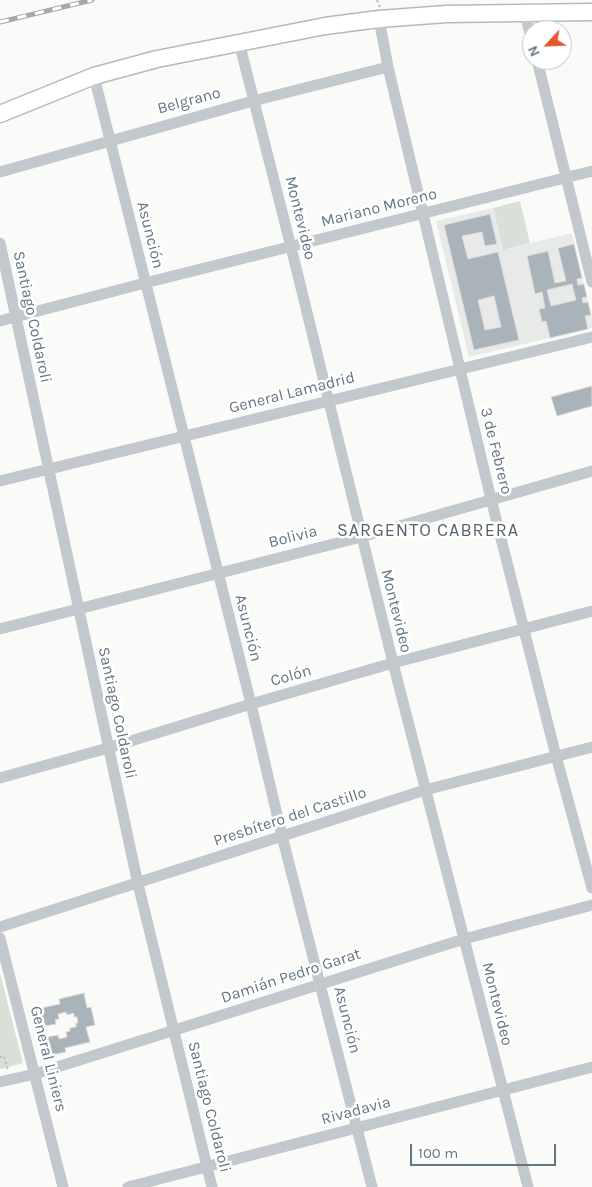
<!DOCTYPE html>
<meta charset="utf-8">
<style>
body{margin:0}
#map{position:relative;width:592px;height:1187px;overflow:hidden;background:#fafaf8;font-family:Karla,sans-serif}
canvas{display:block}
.north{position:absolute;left:522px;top:20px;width:50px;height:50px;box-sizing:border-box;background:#fff;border:1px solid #c1c8cd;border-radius:50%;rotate:245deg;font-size:14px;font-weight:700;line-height:20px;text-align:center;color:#657683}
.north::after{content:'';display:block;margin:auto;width:18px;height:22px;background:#e4572e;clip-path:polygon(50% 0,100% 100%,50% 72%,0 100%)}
.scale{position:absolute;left:410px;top:1144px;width:146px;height:22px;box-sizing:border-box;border:2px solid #657683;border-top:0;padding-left:6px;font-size:15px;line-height:18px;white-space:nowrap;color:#657683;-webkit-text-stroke:4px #fff;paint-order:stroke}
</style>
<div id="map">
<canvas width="592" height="1187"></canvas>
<div class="north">N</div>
<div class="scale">100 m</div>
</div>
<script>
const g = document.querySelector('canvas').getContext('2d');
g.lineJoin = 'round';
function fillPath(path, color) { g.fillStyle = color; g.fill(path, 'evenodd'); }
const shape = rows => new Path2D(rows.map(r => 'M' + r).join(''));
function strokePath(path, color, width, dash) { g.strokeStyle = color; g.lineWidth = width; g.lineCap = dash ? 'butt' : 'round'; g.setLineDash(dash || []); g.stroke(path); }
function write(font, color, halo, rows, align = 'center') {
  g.font = font + ' Karla,sans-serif'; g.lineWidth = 5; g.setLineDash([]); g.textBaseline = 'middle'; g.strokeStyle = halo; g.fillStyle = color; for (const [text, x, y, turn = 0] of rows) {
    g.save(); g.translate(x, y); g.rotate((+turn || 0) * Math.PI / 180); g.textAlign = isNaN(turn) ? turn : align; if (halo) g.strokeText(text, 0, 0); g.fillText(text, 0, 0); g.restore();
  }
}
fillPath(shape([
 [493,208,503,250,572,233,592,318,592,328,469,357,436,221]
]), '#e8e9e9');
fillPath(shape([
 [520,201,530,243,503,250,493,208],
 [0,973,23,1063,0,1069]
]), '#dadfd7');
const building = shape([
 [490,214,497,244,485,246,482,232,462,236,468,259,498,252,519,340,474,350,444,225,490,214],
 [494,296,501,327,485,330,478,300,494,296],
 [574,244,582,278,577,279,578,285,584,284,587,297,582,298,583,303,588,302,591,315,585,316,588,329,550,338,546,321,542,322,539,309,545,308,542,292,535,294,527,256,548,251,555,283,566,281,558,248,574,244],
 [572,284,576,300,551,306,547,290,572,284],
 [592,386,592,406,557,416,551,397,592,386],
 [84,993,87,1008,91,1007,95,1025,86,1027,90,1042,65,1048,66,1052,42,1057,41,1052,45,1051,43,1042,48,1041,47,1037,58,1035,59,1039,67,1037,66,1032,70,1031,70,1028,76,1027,76,1023,78,1023,77,1017,74,1017,74,1013,67,1015,66,1012,58,1014,59,1019,55,1020,56,1024,45,1026,44,1022,40,1023,39,1019,34,1020,32,1010,60,1004,59,999,84,993]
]);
fillPath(building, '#aab3b9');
strokePath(building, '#dcdcda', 1);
const secondary = shape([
 [0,114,94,76,157,59,325,26,379,19,446,14,592,12]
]);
strokePath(secondary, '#b3babf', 19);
strokePath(shape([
 [377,0,380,7],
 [0,1057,4,1056,8,1070]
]), '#bbbfc2', 2, [2.5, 2.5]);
strokePath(shape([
 [528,12,527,22,532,41],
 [379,19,388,67,491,499,556,756,592,888],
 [239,42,291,247,393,663,528,1187],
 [537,60,592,282],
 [94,76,251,704,282,836,372,1187],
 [0,172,253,101,388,67],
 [0,243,138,884,212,1187],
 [0,321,145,283,592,171],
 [0,481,592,337],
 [0,629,361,537,592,471],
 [0,778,108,748,251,704,393,663,592,611],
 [0,927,425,790,592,747],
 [0,938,63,1187],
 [0,1082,35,1074,464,939,592,905],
 [128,1187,592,1067]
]), '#c3c8cc', 11);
strokePath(secondary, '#fff', 16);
const rail = shape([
 [0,22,92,0]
]);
strokePath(rail, '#a2aab0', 5);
strokePath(rail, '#fff', 3, [9]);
write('16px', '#657683', '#fff', [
 ["Belgrano",189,101,-15],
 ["Mariano Moreno",379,208,-14],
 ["Montevideo",300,218,76],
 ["Asunción",150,235,76],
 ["Santiago Coldaroli",32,317,78],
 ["General Lamadrid",292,393,-14],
 ["3 de Febrero",496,451,76],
 ["Bolivia",293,537,-14],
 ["Montevideo",396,611,76],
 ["Asunción",248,628,76],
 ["Colón",291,676,-16],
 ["Santiago Coldaroli",117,713,78],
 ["Presbítero del Castillo",290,817,-18],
 ["Damián Pedro Garat",291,976,-18],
 ["Montevideo",497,1004,76],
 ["Asunción",347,1020,76],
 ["General Liniers",48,1059,76],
 ["Santiago Coldaroli",209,1107,76],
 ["Rivadavia",356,1111,-15]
]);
g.letterSpacing = '1px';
write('18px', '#57646e', '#fff', [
 ["SARGENTO CABRERA",428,531]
]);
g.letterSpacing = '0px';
</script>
